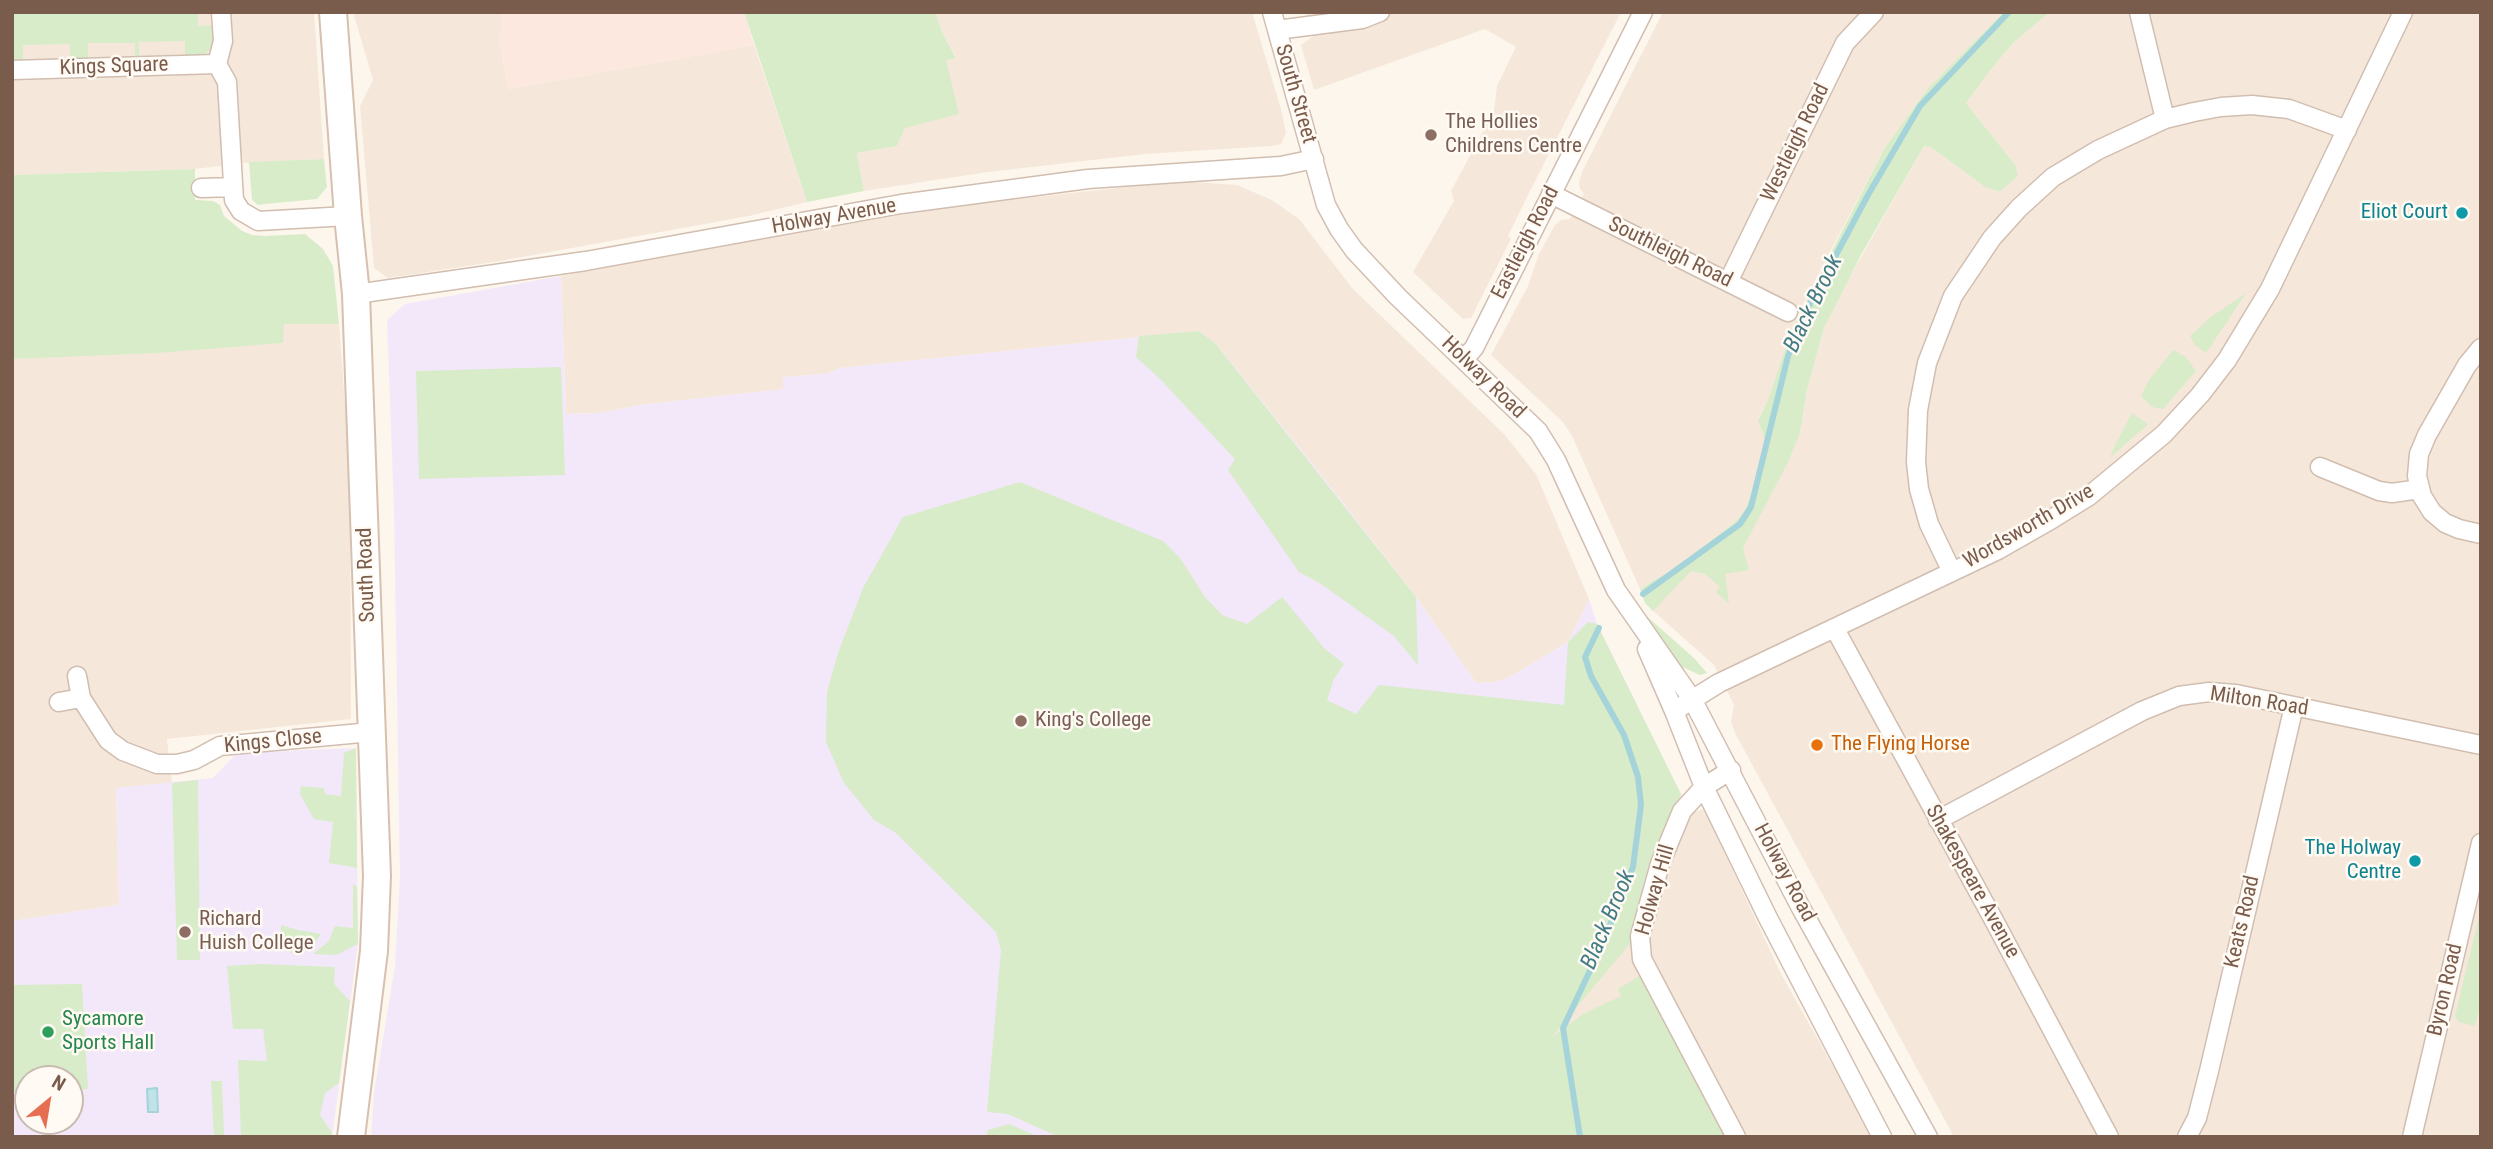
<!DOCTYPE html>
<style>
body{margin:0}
#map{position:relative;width:2493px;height:1149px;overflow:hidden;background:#fdf6ec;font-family:"Roboto Condensed",sans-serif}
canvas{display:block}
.frame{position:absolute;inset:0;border:14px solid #7a5c4d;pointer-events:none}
.north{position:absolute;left:14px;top:1065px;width:70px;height:70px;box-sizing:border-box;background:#fffaf3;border:2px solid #cabbb1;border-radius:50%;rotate:30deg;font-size:19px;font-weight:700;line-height:28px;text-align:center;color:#7a5c4d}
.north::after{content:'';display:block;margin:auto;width:24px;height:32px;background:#e76f51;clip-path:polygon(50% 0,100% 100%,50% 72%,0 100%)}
</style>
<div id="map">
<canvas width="2493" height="1149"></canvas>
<div class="frame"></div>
<div class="north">N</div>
</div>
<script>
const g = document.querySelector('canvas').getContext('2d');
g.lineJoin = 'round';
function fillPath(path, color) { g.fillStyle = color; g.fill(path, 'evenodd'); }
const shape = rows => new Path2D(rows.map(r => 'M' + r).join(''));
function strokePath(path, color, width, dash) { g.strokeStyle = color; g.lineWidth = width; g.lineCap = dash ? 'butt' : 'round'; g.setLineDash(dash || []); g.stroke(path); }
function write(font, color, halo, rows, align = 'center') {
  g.font = font + ' "Roboto Condensed",sans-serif'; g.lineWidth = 5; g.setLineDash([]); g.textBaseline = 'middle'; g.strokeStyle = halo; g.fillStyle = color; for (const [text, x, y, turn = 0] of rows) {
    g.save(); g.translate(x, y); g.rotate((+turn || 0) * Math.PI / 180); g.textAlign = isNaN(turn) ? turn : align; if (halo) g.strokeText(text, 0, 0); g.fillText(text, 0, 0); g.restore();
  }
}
fillPath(shape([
 [12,12,314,12,324,159,243,163,195,169,12,175],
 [353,12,500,12,503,25,499,37,508,89,754,45,807,202,749,216,500,261,388,278,374,268,360,106,373,80],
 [935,12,1252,12,1281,109,1286,133,1281,144,1271,146,1145,154,988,172,864,191,857,153,897,146,905,128,946,60,956,57,943,34],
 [1306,12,1621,12,1527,197,1508,236,1511,239,1471,318,1463,319,1413,272,1454,201,1451,191,1494,111,1497,86,1516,47,1485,29,1314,90,1301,45,1313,36],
 [1663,12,2004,12,1928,88,1884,149,1806,298,1791,331,1768,400,1758,419,1765,440,1753,489,1745,510,1734,523,1678,566,1640,589,1572,436,1563,422,1491,355,1528,286,1539,254,1555,225,1561,220,1570,219,1584,194,1580,189,1579,183,1582,172],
 [2050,12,2481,12,2481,1137,1954,1137,1735,733,1731,722,1734,705,1714,665,1651,609,1773,489,1800,433,1807,390,1824,328,1835,303,1924,146,1932,148,1985,187,2000,192,2018,176,2016,166,1966,103,1988,73,2014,42],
 [1180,181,1237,185,1272,200,1299,219,1353,289,1504,434,1536,474,1589,599,1568,642,1510,677,1495,682,1476,683,1416,597,1326,481,1216,344,1199,331,841,368,826,374,783,377,784,389,640,405,601,413,566,414,561,276,905,214,973,204],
 [284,324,339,324,350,473,351,719,167,739,172,783,116,789,119,905,12,921,12,359,282,343],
 [1669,771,1681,794,1695,812,1704,809,1781,974,1873,1137,1567,1137,1548,1041]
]), '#f5e8da');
fillPath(shape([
 [500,12,744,12,754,45,508,89,499,37,503,25]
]), '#fde8e0');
fillPath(shape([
 [561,276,566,414,601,413,640,405,783,389,783,377,826,374,840,368,1199,331,1216,344,1326,481,1416,597,1476,683,1495,682,1510,677,1568,642,1589,599,1597,624,1669,771,1548,1041,1567,1137,371,1137,374,1093,395,966,400,878,394,509,387,320,405,304],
 [356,748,358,944,332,1137,12,1137,12,921,119,905,116,788,213,778,237,753],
 [28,1079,70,1079,70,1121,28,1121]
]), '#f3e8fa');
fillPath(shape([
 [12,12,198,12,198,26,215,25,216,37,212,48,202,56,185,57,185,41,139,42,139,58,135,58,135,43,88,43,88,59,70,60,70,44,23,45,23,62,12,62],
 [744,12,935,12,943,34,956,58,946,60,959,114,905,128,897,146,857,153,864,191,807,202],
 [2004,12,2050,12,2014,42,1988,73,1966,103,2016,166,2018,176,2000,192,1985,187,1932,148,1924,146,1861,255,1824,328,1807,390,1800,433,1788,462,1743,548,1749,570,1725,574,1729,604,1716,592,1720,587,1705,574,1691,571,1653,611,1645,603,1640,589,1678,566,1734,523,1745,510,1753,489,1765,440,1758,420,1768,400,1791,331,1884,149,1928,88],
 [324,159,327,187,317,199,265,204,258,205,252,200,249,162],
 [195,169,195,200,213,201,220,205,224,216,242,231,252,235,265,236,305,234,323,249,333,266,339,324,284,324,283,343,157,353,12,359,12,175],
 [2246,293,2206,353,2195,345,2190,336,2211,317],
 [1199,331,1216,344,1226,357,1416,597,1418,665,1394,636,1321,584,1299,572,1228,470,1235,459,1160,379,1136,357,1139,336],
 [2173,350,2185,356,2196,371,2163,409,2152,407,2141,396,2149,380],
 [561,367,565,475,419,479,416,371],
 [2132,413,2148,424,2110,458,2115,445],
 [1020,482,1163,541,1180,558,1205,597,1222,615,1247,624,1282,597,1324,648,1344,664,1334,679,1327,700,1356,714,1379,685,1564,705,1568,642,1588,622,1597,624,1681,794,1657,848,1633,940,1551,1038,1583,1014,1621,996,1618,989,1641,975,1727,1137,1059,1137,1008,1114,987,1112,1001,950,996,932,896,833,874,820,844,783,826,742,827,692,838,653,863,588,903,517],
 [1643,613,1694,658,1707,673,1700,675,1678,665],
 [356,748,357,868,329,863,333,822,314,819,300,794,301,786,324,788,325,794,341,796,344,753],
 [198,780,200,960,177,960,172,783],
 [353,884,357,887,358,944,336,955,313,954,329,941,335,926,353,928],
 [2481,908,2481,1003,2475,1026,2459,1022,2455,1016],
 [281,925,298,930,321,934,313,945,298,953,288,952,288,948,280,948],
 [260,964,335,967,334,984,350,1001,339,1083,325,1093,320,1115,332,1133,332,1137,241,1137,238,1060,267,1061,263,1029,233,1029,227,966],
 [82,984,88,1089,70,1090,70,1079,28,1079,28,1092,12,1092,12,985],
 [211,1081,222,1081,224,1137,214,1137],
 [1009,1124,1039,1137,986,1137,988,1130]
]), '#d8ecc9');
const water = shape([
 [157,1088,158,1112,148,1112,147,1089,157,1088]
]);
fillPath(water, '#bfe3e8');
strokePath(water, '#a5d3da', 2);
strokePath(shape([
 [1643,594,1740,524,1751,507,1788,356,1805,313,1868,195,1920,106,2009,12],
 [1580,1137,1563,1028,1602,945,1633,867,1641,805,1638,777,1624,735,1591,676,1585,657,1599,628]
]), '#a5d3da', 6);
const street = shape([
 [221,12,223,41,217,64,227,82,234,200,241,211,258,221,348,216],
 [1272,12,1326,205,1339,229,1354,250,1398,297,1538,431,1556,460,1616,590,1692,699,1801,908,1928,1137],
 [2139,12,2165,119],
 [1277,30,1362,19,1380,12],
 [12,70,217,64],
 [201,188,233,187],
 [1551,194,1788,312],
 [1728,282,1845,43,1874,12],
 [356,294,586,261,901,204,1088,179,1281,166,1314,159],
 [2481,348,2467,365,2427,435,2419,454,2417,476,2422,496,2432,512,2445,523,2459,529,2481,534],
 [1464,359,1474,348,1643,12],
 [2320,467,2379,491,2392,493,2420,489],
 [1952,572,1929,524,1919,489,1916,462,1918,410,1927,363,1953,296,1992,238,2019,208,2053,177,2098,150,2165,119,2194,112,2221,107,2252,105,2289,109,2347,130],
 [1835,629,1997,926,2109,1137],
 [1647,649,1674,711,1704,787,1768,918,1882,1137],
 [77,676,81,698,108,740,123,751,157,764,177,764,194,760,220,746,372,732],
 [59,702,81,698],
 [1674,711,1719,683,1998,550,2047,522,2089,496,2164,434,2200,395,2227,360,2270,289,2403,12],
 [1731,770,1704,787,1682,811,1660,864,1640,936,1642,959,1736,1137],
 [1938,820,2142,711,2179,696,2209,692,2236,694,2481,745],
 [2187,1137,2197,1118,2209,1071,2294,706],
 [2412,1137,2481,843]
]);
const secondary = shape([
 [333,12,348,216,356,294,377,876,374,951,351,1137]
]);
strokePath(street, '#d1beb0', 21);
strokePath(secondary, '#d6c0b0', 30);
strokePath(street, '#fff', 18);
strokePath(secondary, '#fff', 26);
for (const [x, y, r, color] of [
 [1431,135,7,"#8d6e63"],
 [2462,213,7,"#0f9aa8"],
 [1021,721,7,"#8d6e63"],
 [1817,745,7,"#e8710a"],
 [2415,861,7,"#0f9aa8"],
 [185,932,7,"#8d6e63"],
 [48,1032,7,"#2e9e5b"]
]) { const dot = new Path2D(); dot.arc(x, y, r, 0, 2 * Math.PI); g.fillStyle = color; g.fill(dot); strokePath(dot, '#fffaf3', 2.5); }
write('21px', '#7a5c4d', '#fffaf3', [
 ["Kings Square",114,67,-2],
 ["South Street",1295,94,74],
 ["Westleigh Road",1796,143,-64],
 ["Holway Avenue",834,217,-10],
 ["Eastleigh Road",1526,243,-63],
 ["Southleigh Road",1670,253,26],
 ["Holway Road",1483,378,44],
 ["Wordsworth Drive",2029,527,-30],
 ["South Road",367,575,-92],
 ["Milton Road",2259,702,9],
 ["Kings Close",273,742,-6],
 ["Holway Road",1784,873,62],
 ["Shakespeare Avenue",1972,882,61],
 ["Holway Hill",1656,890,-74],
 ["Keats Road",2243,922,-77],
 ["Byron Road",2446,990,-77]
]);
write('21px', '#785e54', '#fffaf3', [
 ["The Hollies",1445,123],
 ["Childrens Centre",1445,147],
 ["King's College",1035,721],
 ["Richard",199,920],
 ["Huish College",199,944]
], 'left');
write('21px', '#0d838f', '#fffaf3', [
 ["Eliot Court",2448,213],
 ["The Holway",2401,849],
 ["Centre",2401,873]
], 'right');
write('21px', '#c56008', '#fffaf3', [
 ["The Flying Horse",1831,745]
], 'left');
write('21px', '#27864d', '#fffaf3', [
 ["Sycamore",62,1020],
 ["Sports Hall",62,1044]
], 'left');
write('italic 23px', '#437c86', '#fffaf3', [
 ["Black Brook",1814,304,-64],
 ["Black Brook",1609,920,-67]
]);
</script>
